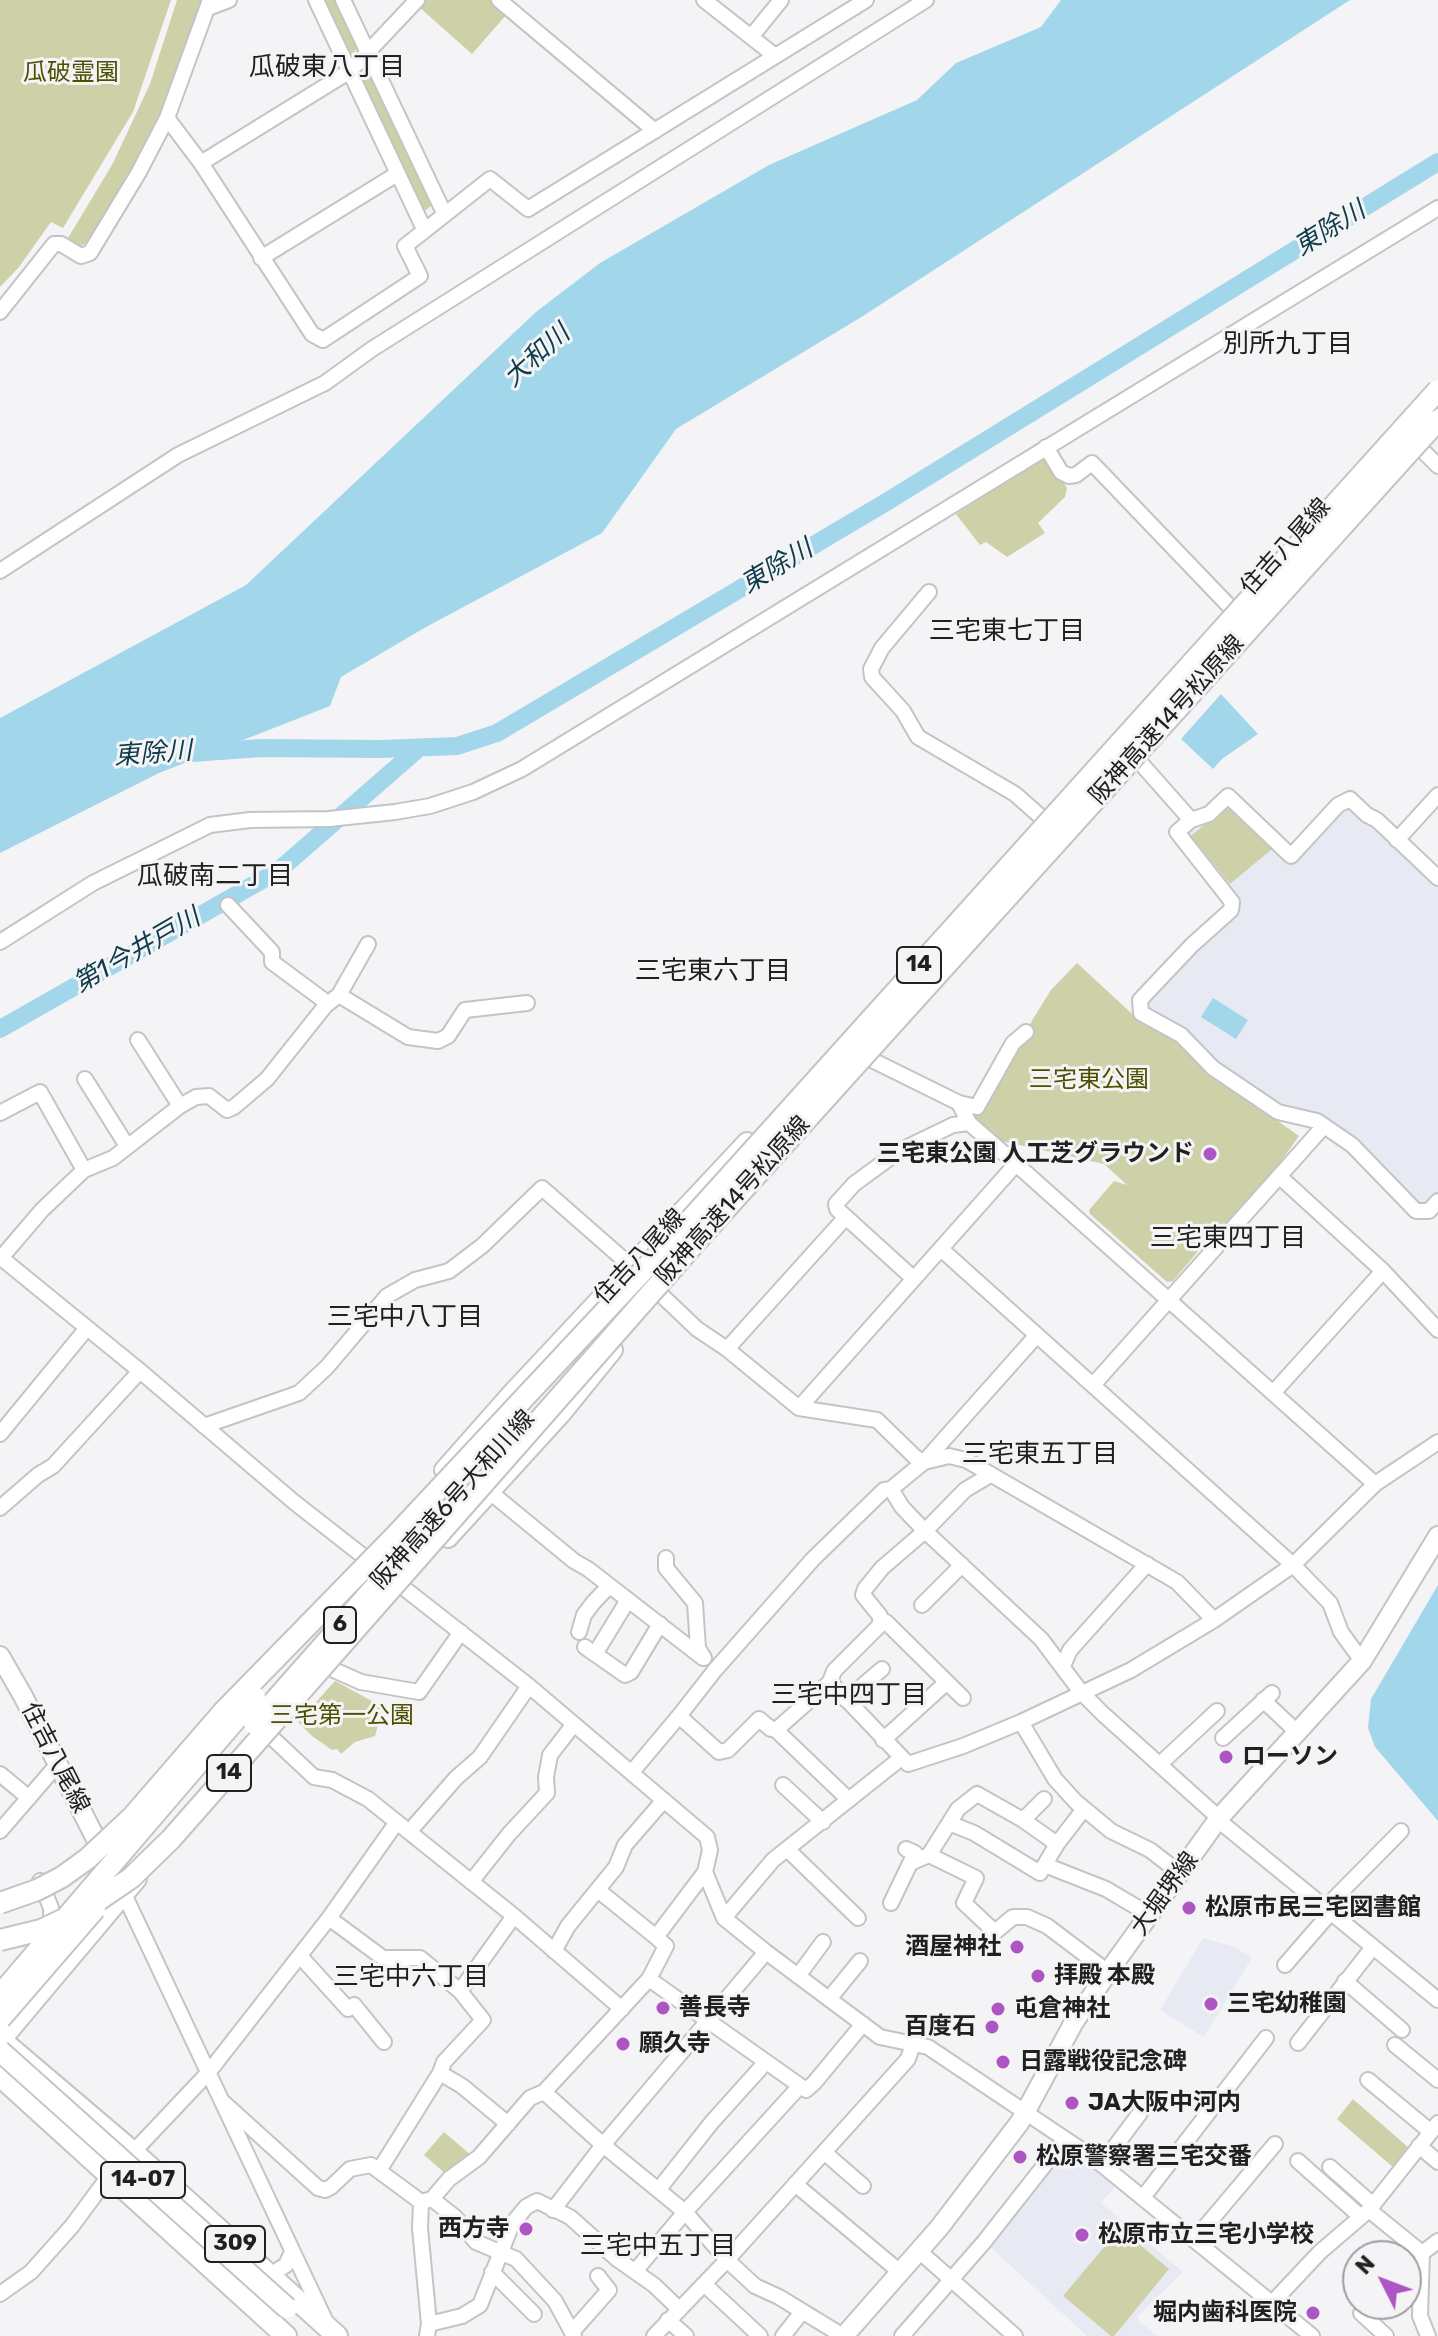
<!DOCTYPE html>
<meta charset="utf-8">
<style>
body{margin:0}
#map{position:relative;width:1438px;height:2336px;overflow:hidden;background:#f4f4f7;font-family:Rubik,sans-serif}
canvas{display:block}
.north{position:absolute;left:1342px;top:2240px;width:80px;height:80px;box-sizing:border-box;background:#f4f4f7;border:2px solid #9f9fa1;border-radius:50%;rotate:312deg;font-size:22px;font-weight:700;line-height:32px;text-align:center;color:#202021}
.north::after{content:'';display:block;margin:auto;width:28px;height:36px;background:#ad55c2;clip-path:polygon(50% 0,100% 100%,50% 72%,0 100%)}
</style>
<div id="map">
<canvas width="1438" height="2336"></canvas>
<div class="north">N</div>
</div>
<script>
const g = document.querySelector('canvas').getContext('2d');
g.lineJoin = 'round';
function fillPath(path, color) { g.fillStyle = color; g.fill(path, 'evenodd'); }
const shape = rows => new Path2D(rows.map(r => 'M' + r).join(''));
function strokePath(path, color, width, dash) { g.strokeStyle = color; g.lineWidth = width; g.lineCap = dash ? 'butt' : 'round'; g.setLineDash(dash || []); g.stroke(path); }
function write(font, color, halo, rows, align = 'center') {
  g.font = font + ' Rubik,"Noto Sans JP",sans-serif'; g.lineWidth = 6; g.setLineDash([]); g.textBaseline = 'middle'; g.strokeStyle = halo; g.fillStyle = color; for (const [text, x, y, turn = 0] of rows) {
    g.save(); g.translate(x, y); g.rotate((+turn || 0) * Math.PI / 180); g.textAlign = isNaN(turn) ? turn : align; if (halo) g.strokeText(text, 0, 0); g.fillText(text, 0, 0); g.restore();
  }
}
fillPath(shape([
 [1351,804,1438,884,1438,1193,1428,1204,1416,1203,1354,1139,1316,1113,1284,1108,1206,1054,1188,1032,1148,1009,1148,998,1241,905,1188,837,1192,825,1223,806,1232,806,1290,862,1339,810],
 [1203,1938,1234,1947,1252,1958,1204,2037,1160,2010],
 [1064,2143,1118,2183,1101,2203,1183,2272,1138,2316,1140,2322,1157,2336,1087,2336,986,2243]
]), '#e7e9f3');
fillPath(shape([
 [0,0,171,0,133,112,63,228,51,222,19,267,0,287],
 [177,0,203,0,163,108,127,177,95,229,85,244,79,247,68,238,112,165,150,84],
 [321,0,338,0,360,46,348,58],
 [425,0,491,0,507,14,472,54,419,7],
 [371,69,435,203,422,213,359,81],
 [1047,456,1067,488,1065,497,1038,523,1045,533,1007,557,986,542,980,545,956,514],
 [1223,809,1230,809,1272,849,1230,884,1191,836],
 [1077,963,1141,1022,1171,1036,1207,1071,1299,1136,1262,1188,1204,1252,1200,1249,1173,1281,1167,1282,1090,1214,1089,1210,1114,1181,1127,1185,1104,1164,997,1140,981,1129,965,1108,983,1112,1033,1019,1051,990],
 [335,1681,383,1707,375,1736,355,1742,341,1754,337,1749,332,1750,312,1736,298,1722],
 [1353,2099,1410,2149,1394,2168,1337,2119],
 [444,2132,472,2156,447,2175,424,2155],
 [1120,2228,1169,2269,1114,2336,1111,2336,1063,2296]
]), '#ced1a7');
fillPath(shape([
 [1061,0,1350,0,863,316,676,429,602,533,426,627,341,677,330,706,159,773,0,853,0,718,246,585,536,312,600,263,769,165,917,100,956,63,1041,27],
 [1221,694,1258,734,1222,759,1213,769,1181,739],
 [1213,998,1248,1020,1236,1039,1201,1017],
 [1438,1585,1438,1821,1375,1747,1368,1728,1371,1699]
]), '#a2d6eb');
strokePath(shape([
 [192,753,261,748,381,749,457,746,497,733,888,501,1438,162],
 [0,1029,278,871,419,748]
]), '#a2d6eb', 18);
const minor = shape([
 [316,0,424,229],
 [343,0,444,213],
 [499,0,655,131],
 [704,0,774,55],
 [208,8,229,0],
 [751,37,781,0],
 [167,118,201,163,312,334,323,340,420,276,405,246,490,179,528,209,866,0],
 [201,163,350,71,417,0],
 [261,258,397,174],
 [0,312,54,244,61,244,81,256,90,253,139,172,167,118,210,0],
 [1412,440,1438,466],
 [1046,447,1061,472,1069,476,1076,475,1092,463,1231,608],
 [0,571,178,455,325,383,372,349,926,0],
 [929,592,882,648,871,669,872,677,903,711,918,737,1015,794,1041,817],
 [1130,751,1191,820,1177,832,1232,902,1231,910,1192,945,1140,1000,1141,1013,1181,1035,1213,1068,1278,1112,1317,1121,1352,1145,1416,1211,1429,1211,1438,1201],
 [1191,820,1209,814,1228,796,1291,856,1338,805,1350,799,1367,815,1377,820,1438,878],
 [1397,840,1438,795],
 [228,905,272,952,272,962,322,999,326,1005],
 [0,942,93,883,210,825,250,820,329,819,395,812,430,806,473,792,522,769,1438,208],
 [339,995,368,944],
 [138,1040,180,1106],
 [859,1048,872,1060,959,1103,977,1107,1013,1043,1026,1032],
 [85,1079,127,1146],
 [0,1113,40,1092,84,1170],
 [1016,1164,1375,1484],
 [1279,1176,1383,1271,1438,1330],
 [941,1249,1293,1565,1330,1603,1341,1632,1362,1661],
 [0,1257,140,1371,294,1502,529,1686,707,1837,710,1850,705,1872,656,1937,666,1946,649,1979,544,2092,530,2098,479,2157,449,2179,432,2199,421,2202],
 [1,1258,42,1210,84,1170,113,1158,180,1106,196,1097,209,1096,227,1110,234,1107,267,1079,326,1005,339,995,408,1037,438,1041,448,1036,465,1010,527,1003],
 [914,1279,837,1209,836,1204,854,1184,899,1151,953,1125,969,1123],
 [727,1349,846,1217],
 [1093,1385,1324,1126],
 [1273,1393,1383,1271],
 [799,1408,1016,1164,969,1123,959,1103],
 [204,1426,299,1393,327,1367,387,1296,415,1280,449,1271,482,1246,542,1188,631,1266,697,1329,727,1349,799,1408,877,1420,915,1457,924,1462,949,1456,966,1460,1177,1582,1214,1620],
 [0,1434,87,1328],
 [891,1489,902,1507,925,1531,1041,1639,1081,1692,1103,1714,1219,1818],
 [490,1492,574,1561,588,1569,703,1658],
 [0,1508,38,1475,53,1466,140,1371],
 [666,1558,666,1568,695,1603,698,1648,704,1658],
 [922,1605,962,1565],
 [880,1620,886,1622,963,1698],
 [579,1632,584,1615,593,1603,609,1586],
 [585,1647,625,1675,631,1672,660,1624],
 [595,1654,628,1600],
 [1063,1666,1070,1650,1147,1564],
 [327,1667,361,1682,419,1692,461,1632],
 [830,1682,908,1764,963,1746,1021,1722,1131,1670,1214,1620,1293,1565,1375,1484,1438,1442],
 [846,1700,882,1669],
 [1263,1700,1297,1732],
 [679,1716,715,1670,813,1559,884,1490,891,1489,924,1462,1037,1335],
 [1021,1722,1055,1779,1076,1802,1111,1831,1150,1850,1180,1873],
 [776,1730,849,1800],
 [267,1733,314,1777,332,1780,368,1799,514,1916,622,2009],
 [1223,1738,1272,1693],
 [883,1740,947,1682],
 [1160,1764,1217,1711],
 [632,1772,679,1716,719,1752,728,1750,759,1719,771,1729,776,1730,830,1682,834,1671,881,1624,880,1616,863,1595,865,1589,882,1568,925,1531,965,1490,990,1475],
 [0,1774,29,1798],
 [783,1785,823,1822],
 [1023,1820,1044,1799],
 [1218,1820,1438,2000],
 [949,1823,974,1833,1040,1873,1057,1844,1084,1809],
 [0,1831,57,1765],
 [409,1832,456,1778,480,1757,529,1686],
 [787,1849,858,1918],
 [929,1855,976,1878,964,1903,995,1932,1013,1917,1027,1917,1047,1926,1108,1972],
 [910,1863,929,1855,958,1809,977,1794,1023,1820,1057,1844],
 [1045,1865,1106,1889,1150,1915],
 [705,1872,724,1918,766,1952,880,2037,928,2047,1095,2159,1312,2336],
 [40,1881,51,1908,51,1926],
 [471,1882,509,1834,547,1793,546,1777,550,1755,574,1724],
 [599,1891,656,1937],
 [124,1894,327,2324],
 [891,1903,915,1853,906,1849],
 [1325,1908,1401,1831],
 [329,1918,383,1958,420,1958,460,1991,483,2020,444,2062,440,2073,380,2169],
 [724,1918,773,1860,900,1759],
 [554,1951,568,1926,616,1867,625,1845,664,1800],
 [300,1956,348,2009,354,2005,384,2042],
 [1285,1965,1331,1912],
 [798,1976,823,1942],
 [649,1979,806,2090,814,2083,863,2024],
 [1345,1981,1402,2030],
 [460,1991,514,1916],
 [829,1999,860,1961],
 [1298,2043,1373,1947],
 [1395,2045,1438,2080],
 [440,2073,462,2086,508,2124],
 [1368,2080,1431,2132],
 [544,2092,603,2145,685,2212,727,2260,755,2286,779,2297,843,2336],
 [224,2103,318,2188,325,2190,331,2187,350,2169,371,2165,421,2202],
 [1419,2146,1438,2162],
 [824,2152,863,2186],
 [1298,2161,1361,2217],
 [1102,2164,1140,2113],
 [1330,2167,1373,2205],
 [795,2184,900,2272],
 [659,2189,712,2122,766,2062],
 [1144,2196,1266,2038],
 [432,2199,455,2217,476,2242,516,2259,555,2301,574,2336],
 [421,2202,420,2228,429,2324,427,2336],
 [553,2210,603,2145,766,1952],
 [1369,2210,1422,2253,1438,2241],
 [1195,2239,1275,2144],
 [919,2251,1015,2336],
 [1422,2253,1420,2316,1428,2336],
 [636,2270,685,2212,799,2087],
 [492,2272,534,2314],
 [270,2275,286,2265,292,2252],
 [704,2284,760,2336],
 [0,2294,31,2272,72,2226,103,2184,208,2073,329,1918,397,1822],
 [1272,2303,1320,2252,1369,2210,1438,2123],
 [1361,2313,1386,2336],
 [668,2320,686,2336],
 [429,2324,462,2316,480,2305,512,2224,526,2207,537,2201,570,2217,617,2259,654,2285,678,2308],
 [572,2332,609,2290,598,2276],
 [654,2336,727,2260,908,2059,913,2044],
 [783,2336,802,2312],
 [902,2336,984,2242,1065,2139]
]);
const major = shape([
 [444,1470,512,1393,747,1142],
 [448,1538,561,1414,613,1350],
 [0,1656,23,1696,124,1894],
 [0,2042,137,1879],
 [844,2336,939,2228,1020,2122,1074,2022,1108,1972,1219,1818,1362,1661,1438,1536]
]);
const highway = shape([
 [0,2039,133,2152,337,2336],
 [0,2076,286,2336]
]);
strokePath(minor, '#c3c4c6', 18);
strokePath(major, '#c3c4c6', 22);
strokePath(highway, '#c3c4c6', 24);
strokePath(minor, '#fff', 14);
strokePath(major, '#fff', 18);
strokePath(highway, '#fff', 20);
const highwayBridge = shape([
 [254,1724,442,1511],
 [0,1903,37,1890,62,1877,87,1859,132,1817,223,1712,395,1536,681,1230,1438,390],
 [0,1940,41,1930,87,1908,131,1878,171,1839,695,1243,1438,420],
 [0,1995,255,1697],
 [0,2019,95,1909],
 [0,2051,287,2308]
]);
strokePath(highwayBridge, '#c3c4c6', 24, []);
strokePath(highwayBridge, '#fff', 20);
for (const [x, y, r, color] of [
 [1210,1154,8,"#ad55c2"],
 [1226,1757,8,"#ad55c2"],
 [1189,1908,8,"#ad55c2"],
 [1017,1947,8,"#ad55c2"],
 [1038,1976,8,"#ad55c2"],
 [1211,2004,8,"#ad55c2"],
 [663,2008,8,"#ad55c2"],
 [998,2009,8,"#ad55c2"],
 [992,2027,8,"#ad55c2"],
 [623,2044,8,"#ad55c2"],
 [1003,2062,8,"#ad55c2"],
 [1072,2103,8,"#ad55c2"],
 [1020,2157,8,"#ad55c2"],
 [526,2229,8,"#ad55c2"],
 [1082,2235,8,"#ad55c2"],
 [1313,2313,8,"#ad55c2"]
]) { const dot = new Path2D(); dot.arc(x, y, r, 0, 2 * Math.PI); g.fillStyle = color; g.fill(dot); strokePath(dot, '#f4f4f7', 3); }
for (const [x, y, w] of [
 [919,965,44],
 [340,1625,32],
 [229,1773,44],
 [143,2180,84],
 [235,2244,60]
]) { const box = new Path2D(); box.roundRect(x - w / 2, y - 18, w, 36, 6); g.fillStyle = '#f4f4f7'; g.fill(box); strokePath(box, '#202021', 2); }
write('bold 22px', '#202021', null, [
 ["14",919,965],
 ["6",340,1625],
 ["14",229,1773],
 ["14-07",143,2180],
 ["309",235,2244]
]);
write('24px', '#4e5000', '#f4f4f7', [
 ["瓜破霊園",71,73],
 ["三宅東公園",1089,1080],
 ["三宅第一公園",342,1716]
]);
write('24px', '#202021', '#f4f4f7', [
 ["住吉八尾線",1286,547,-48],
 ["阪神高速14号松原線",1167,720,-48],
 ["阪神高速14号松原線",733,1201,-48],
 ["住吉八尾線",640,1257,-47],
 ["阪神高速6号大和川線",453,1500,-48],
 ["住吉八尾線",55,1758,63],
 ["大堀堺線",1165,1894,-54]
]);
write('bold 24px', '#202021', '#f4f4f7', [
 ["三宅東公園 人工芝グラウンド",1194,1154,"right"],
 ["ローソン",1242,1757],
 ["松原市民三宅図書館",1205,1908],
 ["酒屋神社",1001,1947,"right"],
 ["拝殿 本殿",1054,1976],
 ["三宅幼稚園",1227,2004],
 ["善長寺",679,2008],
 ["屯倉神社",1014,2009],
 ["百度石",976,2027,"right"],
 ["願久寺",639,2044],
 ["日露戦役記念碑",1019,2062],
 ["JA大阪中河内",1088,2103],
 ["松原警察署三宅交番",1036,2157],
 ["西方寺",510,2229,"right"],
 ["松原市立三宅小学校",1098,2235],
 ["堀内歯科医院",1297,2313,"right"]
], 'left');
write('26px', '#202021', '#f4f4f7', [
 ["瓜破東八丁目",327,67],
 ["別所九丁目",1288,344],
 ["三宅東七丁目",1007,631],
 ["瓜破南二丁目",215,876],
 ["三宅東六丁目",713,971],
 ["三宅東四丁目",1228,1238],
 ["三宅中八丁目",405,1317],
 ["三宅東五丁目",1040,1454],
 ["三宅中四丁目",849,1695],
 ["三宅中六丁目",411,1977],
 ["三宅中五丁目",658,2246]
]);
write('italic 26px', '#0e3c4b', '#f4f4f7', [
 ["東除川",1330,229,-32],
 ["大和川",537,356,-42],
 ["東除川",777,567,-31],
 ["東除川",153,754,-4],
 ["第1今井戸川",137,951,-30]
]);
</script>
